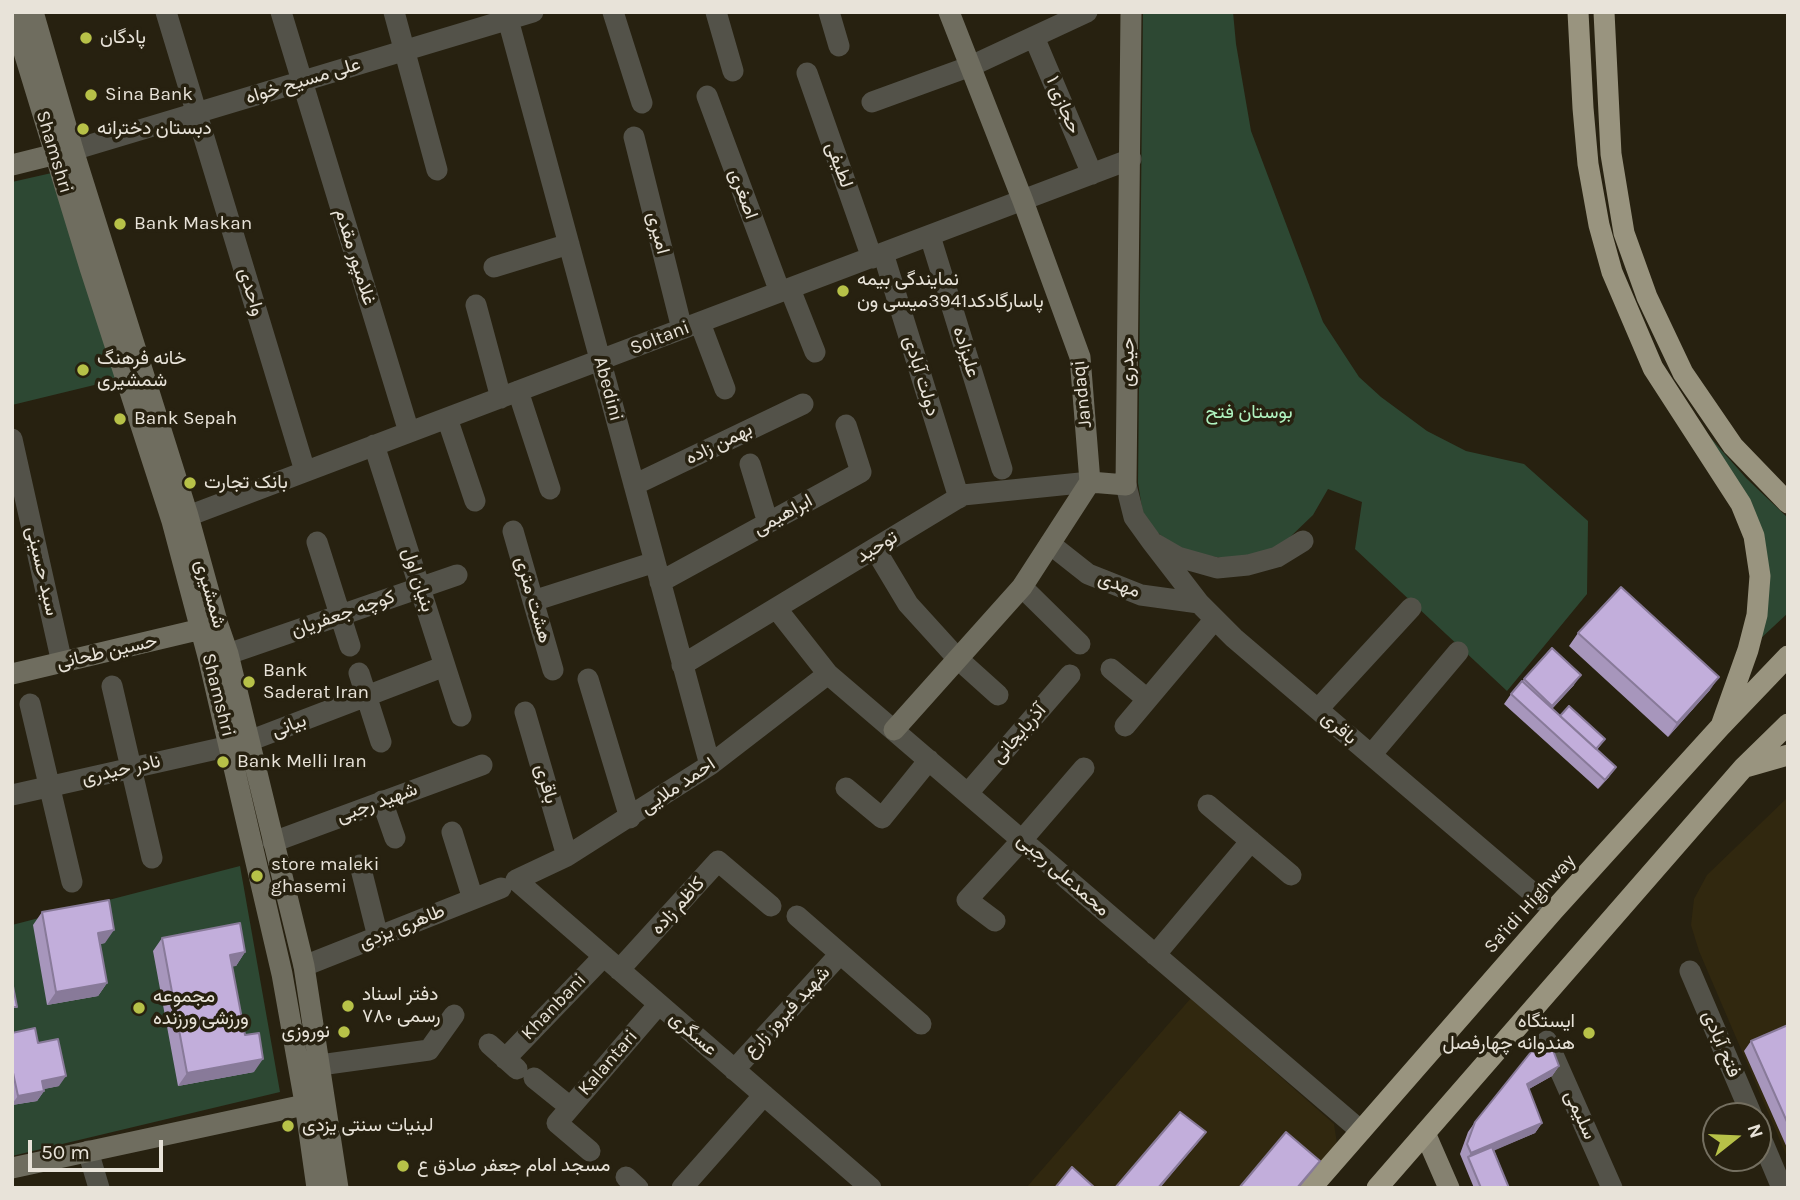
<!DOCTYPE html>
<meta charset="utf-8">
<style>
body{margin:0}
#map{position:relative;width:1800px;height:1200px;overflow:hidden;background:#272110;font-family:Karla,sans-serif}
canvas{display:block}
.frame{position:absolute;inset:0;border:14px solid #e8e3d9;pointer-events:none}
.north{position:absolute;left:1702px;top:1102px;width:70px;height:70px;box-sizing:border-box;background:#272110;border:2px solid #746f60;border-radius:50%;rotate:72deg;font-size:19px;font-weight:700;line-height:28px;text-align:center;color:#e8e3d9}
.north::after{content:'';display:block;margin:auto;width:24px;height:32px;background:#b7c148;clip-path:polygon(50% 0,100% 100%,50% 72%,0 100%)}
.scale{position:absolute;left:28px;top:1140px;width:135px;height:32px;box-sizing:border-box;border:4px solid #e8e3d9;border-top:0;padding-left:9px;font-size:21px;line-height:24px;white-space:nowrap;color:#e8e3d9;-webkit-text-stroke:5px #272110;paint-order:stroke}
</style>
<div id="map">
<canvas width="1800" height="1200"></canvas>
<div class="frame"></div>
<div class="north">N</div>
<div class="scale">50 m</div>
</div>
<script>
const g = document.querySelector('canvas').getContext('2d');
g.lineJoin = 'round';
function fillPath(path, color) { g.fillStyle = color; g.fill(path, 'evenodd'); }
const shape = rows => new Path2D(rows.map(r => 'M' + r).join(''));
function strokePath(path, color, width, dash) { g.strokeStyle = color; g.lineWidth = width; g.lineCap = dash ? 'butt' : 'round'; g.setLineDash(dash || []); g.stroke(path); }
function write(font, color, halo, rows, align = 'center') {
  g.font = font + ' Karla,Vazirmatn,sans-serif'; g.lineWidth = 7; g.setLineDash([]); g.textBaseline = 'middle'; g.strokeStyle = halo; g.fillStyle = color; for (const [text, x, y, turn = 0] of rows) {
    g.save(); g.translate(x, y); g.rotate((+turn || 0) * Math.PI / 180); g.textAlign = isNaN(turn) ? turn : align; if (halo) g.strokeText(text, 0, 0); g.fillText(text, 0, 0); g.restore();
  }
}
fillPath(shape([
 [1788,797,1788,1159,1699,951,1691,925,1694,899,1707,875],
 [1191,998,1334,1124,1337,1144,1299,1188,1026,1188]
]), '#31280f');
fillPath(shape([
 [1143,12,1233,12,1236,44,1251,131,1323,322,1359,377,1381,397,1427,431,1466,451,1524,464,1588,521,1587,594,1507,691,1355,549,1362,502,1328,489,1313,515,1288,539,1267,553,1233,559,1199,555,1177,549,1157,532,1143,514,1138,483],
 [56,172,119,379,12,405,12,182],
 [1702,428,1746,478,1788,518,1788,613,1759,640,1768,598],
 [240,866,280,1092,12,1156,12,925]
]), '#2d4833');
strokePath(shape([
 [166,12,305,471],
 [281,12,409,432],
 [394,12,437,170],
 [506,12,710,765],
 [613,12,642,103],
 [716,12,733,71],
 [829,12,839,46],
 [1034,37,1092,174],
 [807,73,872,258],
 [707,96,780,292],
 [872,102,971,66,1087,12],
 [634,137,682,329],
 [73,150,533,12],
 [930,236,1002,469],
 [883,253,959,498],
 [494,267,569,244],
 [790,289,815,352],
 [476,305,501,398],
 [700,323,725,389],
 [518,391,550,489],
 [447,418,475,501],
 [12,439,62,663],
 [374,445,461,716],
 [750,464,768,523],
 [634,485,803,404],
 [1126,485,1134,517,1152,542,1178,557,1217,568,1248,565,1277,557,1303,541],
 [188,516,1131,159],
 [513,531,553,670],
 [317,542,350,646],
 [1152,542,1199,603,1234,638,1541,900],
 [1050,544,1088,574,1141,595,1199,603],
 [875,549,908,604,958,659,998,695],
 [660,582,861,472,846,425],
 [1022,587,1080,644],
 [533,601,655,562],
 [776,608,828,674,1361,1131],
 [228,654,457,575],
 [682,665,963,495,1090,482],
 [1111,669,1147,699],
 [359,673,381,742],
 [828,674,710,765,567,856,516,880,871,1188],
 [588,679,630,818],
 [112,686,152,858],
 [30,704,72,882],
 [1318,709,1411,608],
 [525,712,567,856],
 [1125,726,1215,619],
 [249,741,445,666],
 [1371,755,1458,652],
 [846,788,882,818,929,760],
 [968,793,1070,675],
 [12,795,230,746],
 [382,801,395,838],
 [1208,805,1291,875],
 [452,832,473,899],
 [273,842,482,765],
 [360,865,378,937],
 [797,916,921,1024],
 [995,921,967,900,1022,840,1084,768],
 [1155,955,1251,841],
 [304,966,501,888],
 [619,970,718,861,771,906],
 [1690,971,1752,1116],
 [1547,1041,1612,1188],
 [489,1044,517,1069],
 [505,1059,604,956],
 [320,1065,429,1050,454,1015],
 [734,1070,840,954],
 [534,1078,570,1107],
 [1758,1131,1782,1188],
 [88,1151,99,1188],
 [590,1151,557,1123,659,1004],
 [626,1177,638,1188],
 [682,1188,764,1095]
]), '#535249', 21);
strokePath(shape([
 [33,12,73,150,188,516,218,625,228,654,304,966,338,1188],
 [12,13,90,268,172,521,209,660,282,974,305,1103,317,1188],
 [12,165,68,151],
 [1090,482,1126,485,1131,12],
 [12,674,214,626],
 [894,730,1022,587,1090,482,1080,357,1023,201,949,12],
 [12,1168,318,1102]
]), '#6f6d5f', 21);
strokePath(shape([
 [1425,1133,1449,1188]
]), '#858170', 21);
strokePath(shape([
 [1578,12,1583,108,1588,164,1599,225,1612,272,1653,368,1741,504,1754,536,1760,576,1757,615,1748,650,1721,726],
 [1604,12,1611,154,1624,233,1647,297,1683,373,1733,446,1788,503],
 [1746,767,1788,755],
 [1311,1188,1553,911,1721,726,1788,656],
 [1377,1188,1744,767,1788,724]
]), '#99947f', 21);
fillPath(shape([
 [1578,633,1710,690,1668,737,1569,646],
 [1552,648,1574,685,1552,709,1560,716,1605,739,1597,750,1609,777,1598,789,1504,704,1511,694],
 [42,912,105,943,100,944,107,983,98,996,47,1005,33,925],
 [162,938,245,952,236,966,232,966,245,1035,254,1072,178,1086,153,951],
 [1788,1025,1788,1150,1744,1051,1751,1041],
 [12,1033,38,1043,59,1086,43,1089,44,1091,37,1101,12,1105],
 [1559,1066,1552,1076,1529,1089,1542,1123,1535,1133,1494,1150,1509,1188,1474,1188,1460,1154,1468,1132,1475,1122]
]), '#a796bc');
fillPath(shape([
 [1581,675,1574,685,1545,716,1552,706],
 [1719,677,1710,690,1668,737,1677,723],
 [1616,767,1609,777,1598,789,1605,780],
 [114,930,105,943,89,946,98,933],
 [245,952,236,966,221,969,230,955],
 [107,983,98,996,47,1005,56,992],
 [263,1059,254,1072,178,1086,187,1073],
 [1559,1066,1552,1076,1520,1094,1527,1084],
 [66,1076,59,1086,35,1091,42,1081],
 [44,1091,37,1101,12,1105,12,1104,18,1096],
 [1542,1123,1535,1133,1470,1161,1468,1157,1471,1153],
 [1206,1132,1196,1145,1160,1188,1158,1188],
 [1320,1161,1313,1171,1299,1188,1297,1188]
]), '#887a99');
const building = shape([
 [1621,587,1719,677,1677,723,1578,633,1621,587],
 [1552,648,1581,675,1552,706,1524,679,1552,648],
 [1522,681,1616,767,1605,780,1511,694,1522,681],
 [1569,706,1605,739,1596,749,1560,716,1569,706],
 [109,900,114,930,98,933,107,983,56,992,42,912,109,900],
 [240,923,245,952,230,955,245,1035,259,1033,263,1059,187,1073,162,938,240,923],
 [12,981,17,1007,12,1007,12,981],
 [1788,1025,1788,1124,1751,1041,1788,1025],
 [35,1028,38,1043,58,1039,66,1076,42,1081,44,1091,18,1096,12,1068,12,1033,35,1028],
 [1539,1042,1551,1045,1559,1066,1527,1084,1542,1123,1471,1153,1467,1144,1475,1122,1539,1042],
 [1180,1112,1206,1132,1158,1188,1115,1188,1180,1112],
 [1286,1132,1320,1161,1297,1188,1239,1188,1286,1132],
 [1492,1147,1509,1188,1481,1188,1468,1157,1492,1147],
 [1072,1167,1095,1188,1055,1188,1072,1167]
]);
fillPath(building, '#c2aedb');
strokePath(building, '#887a99', 2);
for (const [x, y, r, color] of [
 [86,38,7,"#b7c148"],
 [91,95,7,"#b7c148"],
 [83,129,7,"#b7c148"],
 [120,224,7,"#b7c148"],
 [843,291,7,"#b7c148"],
 [83,370,7,"#b7c148"],
 [120,419,7,"#b7c148"],
 [190,483,7,"#b7c148"],
 [249,682,7,"#b7c148"],
 [223,762,7,"#b7c148"],
 [257,876,7,"#b7c148"],
 [348,1006,7,"#b7c148"],
 [139,1008,7,"#b7c148"],
 [344,1032,7,"#b7c148"],
 [1589,1033,7,"#b7c148"],
 [288,1126,7,"#b7c148"],
 [403,1166,7,"#b7c148"]
]) { const dot = new Path2D(); dot.arc(x, y, r, 0, 2 * Math.PI); g.fillStyle = color; g.fill(dot); strokePath(dot, '#272110', 2.5); }
write('19px', '#e8e3d9', '#272110', [
 ["پادگان",100,38],
 ["Sina Bank",105,95],
 ["دبستان دخترانه",97,129],
 ["Bank Maskan",134,224],
 ["نمایندگی بیمه",857,280],
 ["پاسارگادکد3941میسی ون",857,302],
 ["خانه فرهنگ",97,359],
 ["شمشیری",97,381],
 ["Bank Sepah",134,419],
 ["بانک تجارت",204,483],
 ["Bank",263,671],
 ["Saderat Iran",263,693],
 ["Bank Melli Iran",237,762],
 ["store maleki",271,865],
 ["ghasemi",271,887],
 ["دفتر اسناد",362,995],
 ["رسمی ۷۸۰",362,1017],
 ["مجموعه",153,997],
 ["ورزشی ورزنده",153,1019],
 ["ایستگاه",1575,1022,"right"],
 ["هندوانه چهارفصل",1575,1044,"right"],
 ["نوروزی",330,1032,"right"],
 ["لبنیات سنتی یزدی",302,1126],
 ["مسجد امام جعفر صادق ع",417,1166]
], 'left');
write('19px', '#e8e3d9', '#272110', [
 ["علی مسیح خواه",303,81,-17],
 ["حجازی ۱",1063,105,67],
 ["Shamshri",54,152,73],
 ["لطیفی",839,165,70],
 ["اصغری",743,194,70],
 ["امیری",658,233,76],
 ["غلامپور مقدم",355,257,73],
 ["واحدی",251,292,73],
 ["Soltani",660,338,-21],
 ["علیزاده",966,352,73],
 ["حیدری",1128,362,-89],
 ["دولت آبادی",921,376,73],
 ["Abedini",608,389,75],
 ["Jandaqi",1082,394,-96],
 ["بهمن زاده",719,444,-26],
 ["ابراهیمی",783,515,-29],
 ["توحید",877,547,-31],
 ["سید حسینی",42,571,77],
 ["بنیان اول",418,580,72],
 ["مهدی",1119,585,20],
 ["شمشیری",210,594,74],
 ["هشت متری",533,600,74],
 ["کوچه جعفریان",343,614,-19],
 ["حسین طحانی",107,652,-13],
 ["Shamshri",218,695,76],
 ["بیانی",289,726,-21],
 ["باقری",1339,728,41],
 ["آذربایجانی",1019,734,-49],
 ["نادر حیدری",121,770,-13],
 ["باقری",546,784,74],
 ["احمد ملایی",678,786,-34],
 ["شهید رجبی",377,803,-20],
 ["محمدعلی رجبی",1063,875,41],
 ["Sa'idi Highway",1530,904,-48],
 ["کاظم زاده",678,906,-48],
 ["طاهری یزدی",402,927,-22],
 ["Khanbani",554,1007,-46],
 ["شهید فیروز زارع",787,1012,-47],
 ["عسگری",693,1034,41],
 ["فتح آبادی",1721,1044,67],
 ["Kalantari",608,1063,-49],
 ["سلیمی",1580,1115,66]
]);
write('19px', '#b0f3bf', '#272110', [
 ["بوستان فتح",1249,413]
]);
</script>
